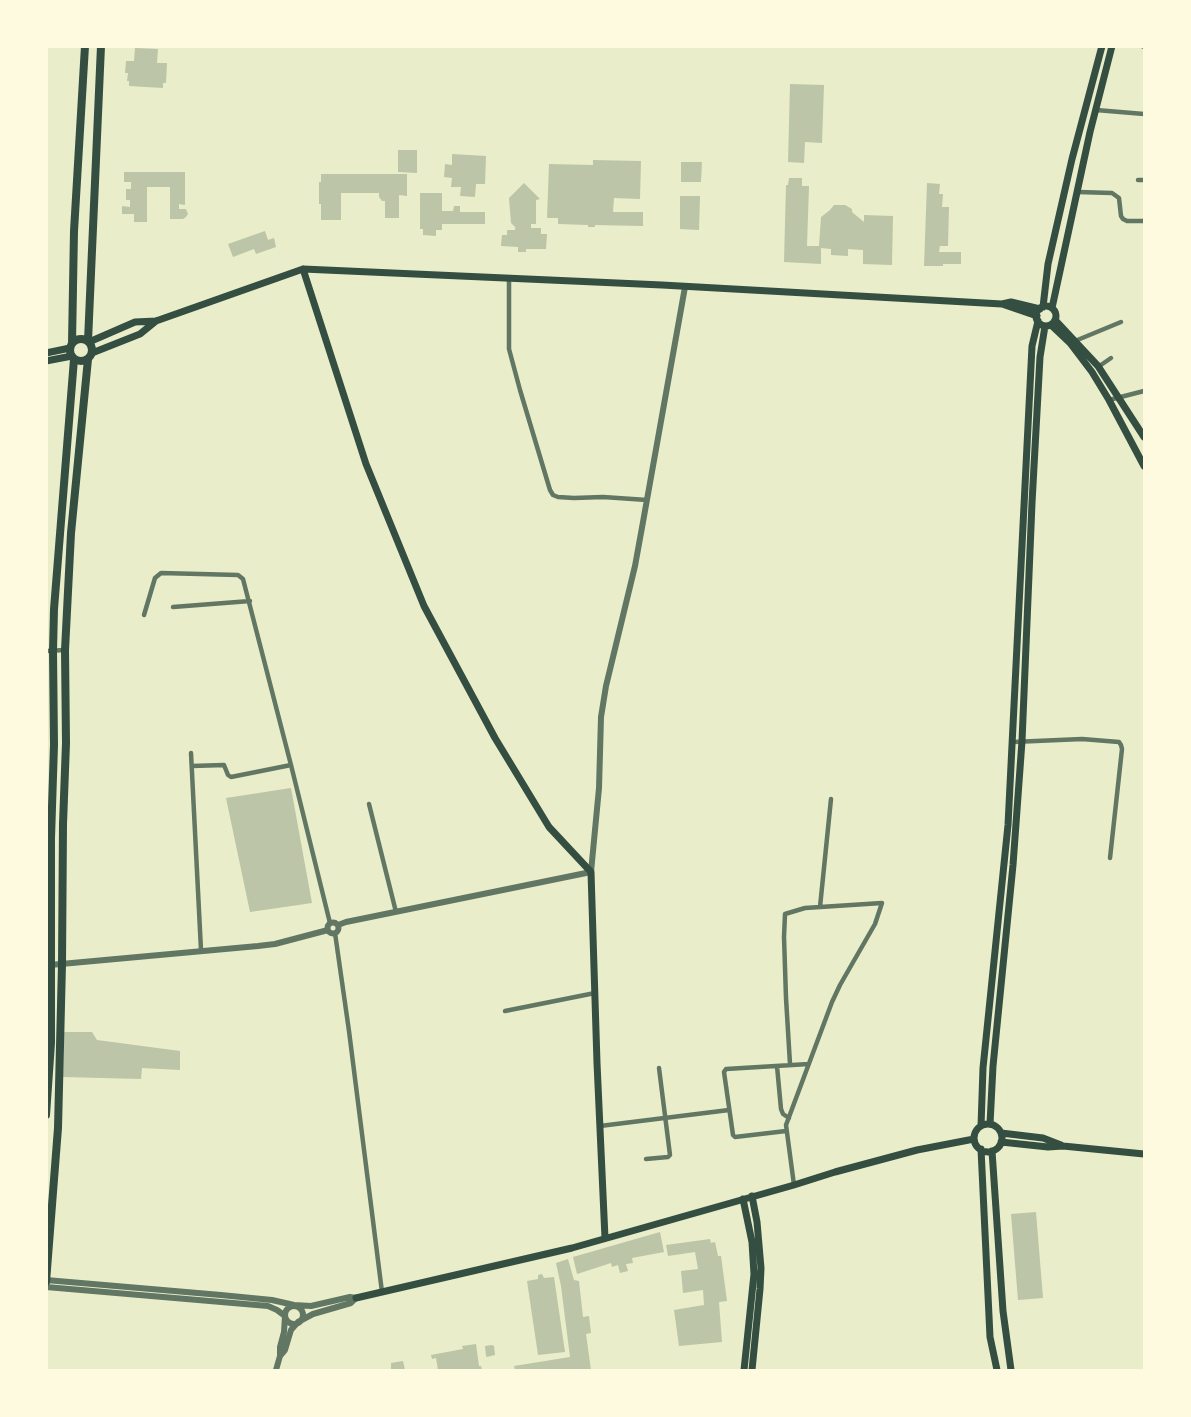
<!DOCTYPE html>
<style>
body{margin:0}
#map{position:relative;width:1191px;height:1417px;overflow:hidden;background:#e9edc9;font-family:Arial,sans-serif}
canvas{display:block}
.frame{position:absolute;inset:0;border:48px solid #fefae0;pointer-events:none}
</style>
<div id="map">
<canvas width="1191" height="1417"></canvas>
<div class="frame"></div>
</div>
<script>
const g = document.querySelector('canvas').getContext('2d');
g.lineJoin = 'round';
function fillPath(path, color) { g.fillStyle = color; g.fill(path, 'evenodd'); }
const shape = rows => new Path2D(rows.map(r => 'M' + r).join(''));
function strokePath(path, color, width, dash) { g.strokeStyle = color; g.lineWidth = width; g.lineCap = dash ? 'butt' : 'round'; g.setLineDash(dash || []); g.stroke(path); }
fillPath(shape([
 [135,48,158,49,157,63,167,63,166,83,163,83,163,88,129,86,129,81,127,81,128,73,125,73,126,61,134,61],
 [790,84,824,85,822,143,805,142,804,163,788,162],
 [398,150,417,150,417,173,398,172],
 [452,154,486,156,485,184,476,184,475,197,460,196,461,187,451,187,452,178,444,177,445,164,452,165],
 [593,160,641,161,640,199,614,198,613,212,643,212,643,226,595,225,595,227,588,227,588,225,558,224,558,218,547,218,549,164,593,165],
 [681,162,702,162,701,182,681,182],
 [124,172,185,172,185,205,179,204,179,209,186,209,188,214,186,217,183,219,170,219,170,187,147,187,147,222,134,222,134,214,122,214,122,206,130,207,130,200,126,200,126,189,131,189,131,182,124,182],
 [321,174,407,174,407,196,399,195,399,218,385,218,385,201,382,201,379,197,379,193,341,193,341,220,321,220,321,204,319,204,319,182,321,182],
 [789,178,802,178,802,186,809,186,807,246,819,246,821,217,830,210,834,205,845,205,852,209,852,212,864,222,864,215,893,216,892,265,863,264,863,250,848,249,848,256,831,255,831,249,821,248,821,264,784,262,786,185,788,185],
 [524,183,540,199,536,200,536,224,531,224,531,228,541,228,541,234,547,234,546,249,526,249,526,252,518,252,518,247,501,246,502,235,507,235,507,230,515,230,515,228,516,228,511,223,509,198],
 [927,183,940,184,939,194,943,194,942,207,949,207,948,246,940,246,939,252,961,252,961,264,943,264,943,266,924,266],
 [420,193,442,193,442,211,453,211,454,206,460,206,460,212,485,212,485,224,442,224,442,230,436,230,436,236,423,235,423,229,420,229],
 [680,196,700,196,699,230,680,229],
 [265,231,268,240,274,238,276,247,256,254,254,249,233,257,228,244],
 [291,788,312,903,250,912,226,798],
 [64,1032,92,1032,97,1040,180,1051,180,1070,142,1068,141,1079,63,1077],
 [1036,1212,1043,1298,1018,1300,1011,1214],
 [660,1232,664,1252,632,1258,633,1263,626,1264,628,1271,620,1273,618,1265,612,1267,611,1263,577,1274,573,1257],
 [710,1239,711,1243,715,1242,718,1256,721,1256,727,1301,719,1302,722,1342,679,1346,674,1310,704,1305,703,1290,683,1293,681,1271,698,1269,695,1252,668,1256,666,1245],
 [568,1259,574,1280,579,1281,583,1317,589,1316,591,1333,586,1334,591,1370,515,1370,514,1366,570,1357,561,1286,556,1263],
 [542,1274,544,1278,554,1277,565,1352,538,1355,527,1281,538,1279,538,1275],
 [476,1344,479,1366,481,1366,482,1370,438,1370,436,1358,432,1359,431,1355,463,1349,462,1346],
 [492,1345,494,1346,495,1355,487,1357,486,1356,485,1346],
 [403,1361,405,1370,391,1370,391,1363]
]), '#bcc5a7');
strokePath(shape([
 [1142,46,1144,47],
 [1096,110,1144,114],
 [1138,180,1144,180],
 [1078,192,1112,193,1119,198,1121,216,1123,219,1127,221,1144,221],
 [509,278,509,349,520,390,550,490,553,495,558,497,574,498,603,497,647,500],
 [1075,341,1121,322],
 [1098,367,1111,358],
 [1109,400,1144,391],
 [173,607,250,601],
 [144,615,155,578,161,573,238,575,243,579,291,765,330,923],
 [46,651,65,650],
 [1013,742,1082,739,1119,742,1121,745,1122,749,1110,858],
 [191,753,201,950],
 [192,766,224,765,228,775,231,777,291,765],
 [369,804,396,912],
 [820,907,831,799],
 [335,933,349,1031,382,1292],
 [505,1011,595,993],
 [790,1064,786,998,784,937,785,914,805,908,882,903,875,924,840,985,832,1002,786,1125,794,1185],
 [777,1066,781,1109,783,1114,789,1118],
 [600,1126,729,1110],
 [786,1131,735,1137,733,1135,724,1072,726,1069,809,1064],
 [646,1159,668,1157,670,1155,659,1068]
]), '#617663', 4.5);
strokePath(shape([
 '327.5 928a5.5 5.5 0 1 1 11 0a5.5 5.5 0 1 1-11 0Z',
 [338,925,346,922,591,872,599,788,601,717,606,686,635,566,643,522,685,287],
 [50,965,258,946,275,944,328,930],
 [46,1280,221,1295,272,1300,294,1305,311,1306,350,1297,356,1298],
 [46,1287,268,1306,277,1310,285,1316,284,1332,280,1347,280,1356,285,1350,291,1330,298,1322,313,1314,351,1303,356,1298],
 '285 1315a9 9 0 1 1 18 0a9 9 0 1 1-18 0Z',
 [276,1370,280,1356]
]), '#617663', 6);
strokePath(shape([
 [303,269,366,464,424,606,495,738,549,827,591,872,597,1063,605,1238],
 [1002,304,1037,316],
 '1036 316a10 10 0 1 1 20 0a10 10 0 1 1-20 0Z',
 [1043,307,1048,264,1072,159,1102,46],
 [1052,308,1090,132,1112,46],
 [1055,320,1098,366,1144,437],
 [1051,325,1070,343,1092,372,1109,400,1144,466],
 [89,342,135,322,156,321,303,269,662,285,1002,304,1011,302,1040,309],
 [46,353,70,348],
 [92,353,140,334,156,321],
 [46,361,72,356],
 [990,1124,993,1066,1013,865,1022,741,1032,503,1040,357,1045,326],
 '974 1138a14 14 0 1 1 28 0a14 14 0 1 1-28 0Z',
 [981,1126,983,1068,1008,825,1032,346,1038,321],
 [1001,1133,1043,1138,1061,1145],
 [1001,1142,1048,1147,1063,1146,1144,1154],
 [981,1149,990,1337,997,1370],
 [992,1151,1003,1311,1011,1370],
 [752,1196,757,1222,761,1268,760,1289,752,1370],
 [743,1199,752,1242,754,1274,744,1370],
 [356,1298,572,1248,794,1185,835,1172,917,1150,974,1139]
]), '#344e41', 7);
strokePath(shape([
 '70 350a11 11 0 1 1 22 0a11 11 0 1 1-22 0Z',
 [88,341,101,46],
 [72,343,74,231,85,46],
 [46,1115,51,1043,51,838,54,745,53,651,54,609,74,359],
 [46,1282,58,1128,62,964,63,824,66,743,65,650,71,533,88,359]
]), '#344e41', 8);
</script>
